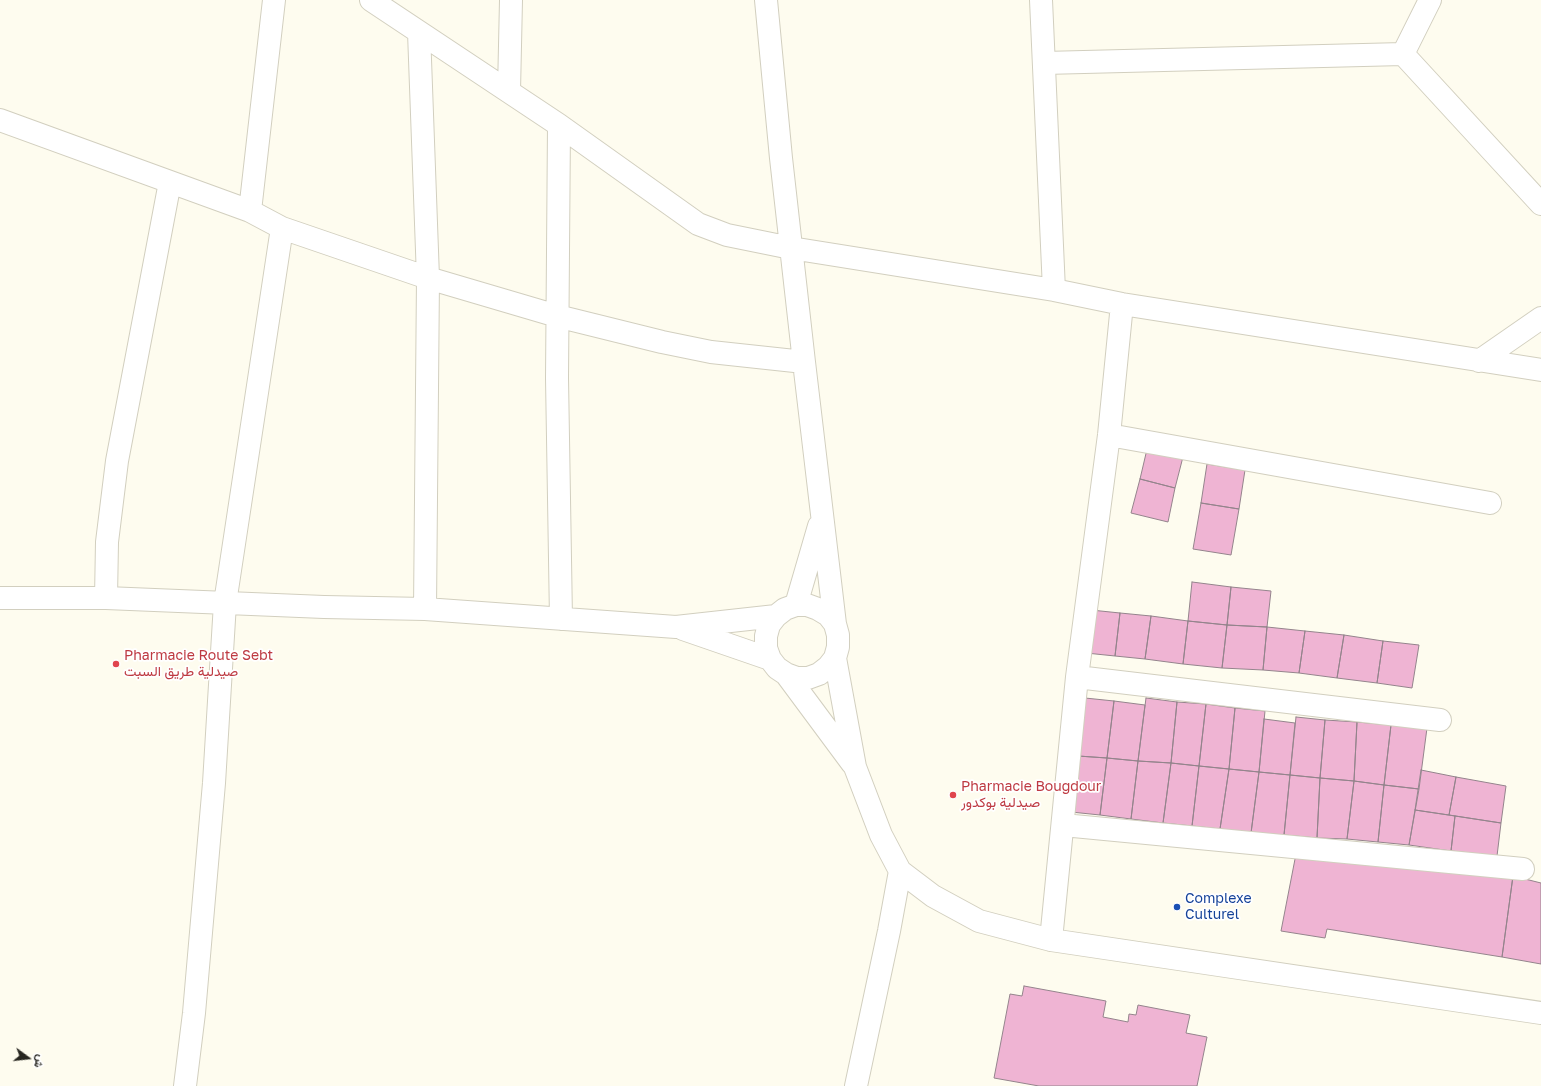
<!DOCTYPE html>
<meta charset="utf-8">
<style>
body{margin:0}
#map{position:relative;width:1541px;height:1086px;overflow:hidden;background:#fefcef;font-family:"Golos Text",Vazirmatn,sans-serif}
canvas{display:block}
.north{position:absolute;left:8px;top:1038px;width:40px;height:40px;-webkit-text-stroke:3px #fff;paint-order:stroke;rotate:105deg;font-size:11px;font-weight:700;line-height:16px;text-align:center;color:#272620}
.north::after{content:'';display:block;margin:auto;width:14px;height:18px;background:#272620;clip-path:polygon(50% 0,100% 100%,50% 72%,0 100%)}
</style>
<div id="map">
<canvas width="1541" height="1086"></canvas>
<div class="north">ش</div>
</div>
<script>
const g = document.querySelector('canvas').getContext('2d');
g.lineJoin = 'round';
function fillPath(path, color) { g.fillStyle = color; g.fill(path, 'evenodd'); }
const shape = rows => new Path2D(rows.map(r => 'M' + r).join(''));
function strokePath(path, color, width, dash) { g.strokeStyle = color; g.lineWidth = width; g.lineCap = dash ? 'butt' : 'round'; g.setLineDash(dash || []); g.stroke(path); }
function write(font, color, halo, rows, align = 'center') {
  g.font = font + ' "Golos Text",Vazirmatn,sans-serif'; g.lineWidth = 3.5; g.setLineDash([]); g.textBaseline = 'middle'; g.strokeStyle = halo; g.fillStyle = color; for (const [text, x, y, turn = 0] of rows) {
    g.save(); g.translate(x, y); g.rotate((+turn || 0) * Math.PI / 180); g.textAlign = isNaN(turn) ? turn : align; if (halo) g.strokeText(text, 0, 0); g.fillText(text, 0, 0); g.restore();
  }
}
const building = shape([
 [1148,445,1184,453,1175,488,1140,479,1148,445],
 [1207,464,1245,470,1239,509,1201,503,1207,464],
 [1140,479,1175,488,1168,522,1131,513,1140,479],
 [1201,503,1239,509,1231,555,1193,549,1201,503],
 [1192,582,1231,587,1227,625,1188,621,1192,582],
 [1231,587,1271,591,1267,627,1227,625,1231,587],
 [1091,610,1120,613,1115,656,1086,653,1091,610],
 [1120,613,1151,616,1145,659,1115,656,1120,613],
 [1151,616,1188,621,1183,664,1145,659,1151,616],
 [1188,621,1227,625,1222,668,1183,664,1188,621],
 [1227,625,1267,627,1263,670,1222,668,1227,625],
 [1267,627,1305,631,1299,673,1263,670,1267,627],
 [1305,631,1344,635,1337,678,1299,673,1305,631],
 [1344,635,1383,641,1377,683,1337,678,1344,635],
 [1383,641,1419,645,1412,688,1377,683,1383,641],
 [1085,698,1114,701,1107,758,1078,756,1085,698],
 [1146,698,1177,702,1171,763,1138,761,1146,698],
 [1114,701,1145,705,1138,761,1107,758,1114,701],
 [1177,702,1206,704,1199,766,1171,763,1177,702],
 [1206,704,1235,708,1229,769,1199,766,1206,704],
 [1235,708,1265,711,1259,772,1229,769,1235,708],
 [1296,717,1325,720,1320,778,1290,775,1296,717],
 [1264,719,1295,723,1290,775,1259,772,1264,719],
 [1325,720,1357,722,1354,781,1320,778,1325,720],
 [1357,722,1391,725,1384,785,1354,781,1357,722],
 [1391,725,1427,728,1419,789,1384,785,1391,725],
 [1078,756,1107,758,1100,815,1071,812,1078,756],
 [1107,758,1138,761,1131,819,1100,815,1107,758],
 [1138,761,1171,763,1163,823,1131,819,1138,761],
 [1171,763,1199,766,1192,826,1163,823,1171,763],
 [1199,766,1229,769,1220,829,1192,826,1199,766],
 [1229,769,1259,772,1251,833,1220,829,1229,769],
 [1421,770,1456,777,1449,815,1415,810,1421,770],
 [1259,772,1290,775,1284,835,1251,833,1259,772],
 [1290,775,1320,778,1317,838,1284,835,1290,775],
 [1456,777,1506,786,1501,823,1449,815,1456,777],
 [1320,778,1354,781,1347,839,1317,838,1320,778],
 [1354,781,1384,785,1378,842,1347,839,1354,781],
 [1384,785,1419,789,1409,845,1378,842,1384,785],
 [1415,810,1455,816,1451,851,1409,845,1415,810],
 [1455,816,1501,823,1497,856,1451,851,1455,816],
 [1296,854,1513,876,1502,957,1327,929,1325,938,1281,931,1296,854],
 [1513,876,1541,883,1541,964,1502,957,1513,876],
 [1024,986,1106,1001,1103,1017,1128,1022,1129,1014,1136,1015,1138,1005,1190,1015,1186,1033,1207,1037,1197,1086,1039,1086,994,1078,1010,994,1022,996,1024,986]
]);
fillPath(building, '#efb4d3');
strokePath(building, '#94848c', 1);
const minor = shape([
 [371,0,559,125,698,224,727,235,791,248,1054,290,1122,304,1541,370],
 [766,0,781,158,804,362,835,624,838,635,838,647,835,658,828,667,819,674,808,678,797,678,786,674],
 [1041,0,1054,290],
 [419,32,428,278,425,609],
 [1403,54,1430,0],
 [1044,63,1403,54,1541,204],
 [509,91,511,0],
 [0,120,250,211,282,228,428,278,557,316,662,342,711,352,804,362],
 [559,125,557,378,561,619],
 [250,211,274,0],
 [1479,361,1541,318],
 [1109,435,1490,503],
 [0,598,106,598,324,607,425,609,676,627,776,616],
 [106,598,107,542,117,461,170,182],
 [796,605,819,526],
 [835,624,828,615,818,609,807,605,796,605,785,609,776,616,769,625,766,636,766,648,770,659,777,668,786,674,852,763],
 [683,629,770,659],
 [835,658,855,767,881,835,900,871,933,896,979,921,1051,940,1541,1013],
 [1077,677,1109,435,1122,304],
 [1063,825,1523,869],
 [1051,940,1077,677,1440,720],
 [185,1086,194,1013,214,783,225,603,282,228],
 [856,1086,889,931,900,871]
]);
strokePath(minor, '#d2cfbf', 24);
strokePath(minor, '#fff', 22);
for (const [x, y, r, color] of [
 [116,664,4,"#e0444e"],
 [953,795,4,"#e0444e"],
 [1177,907,4,"#1a4fb4"]
]) { const dot = new Path2D(); dot.arc(x, y, r, 0, 2 * Math.PI); g.fillStyle = color; g.fill(dot); strokePath(dot, '#fff', 1.5); }
write('14px', '#be3a42', '#fff', [
 ["Pharmacie Route Sebt",124,656],
 ["صيدلية طريق السبت",124,672],
 ["Pharmacie Bougdour",961,787],
 ["صيدلية بوكدور",961,803]
], 'left');
write('14px', '#164399', '#fff', [
 ["Complexe",1185,899],
 ["Culturel",1185,915]
], 'left');
</script>
